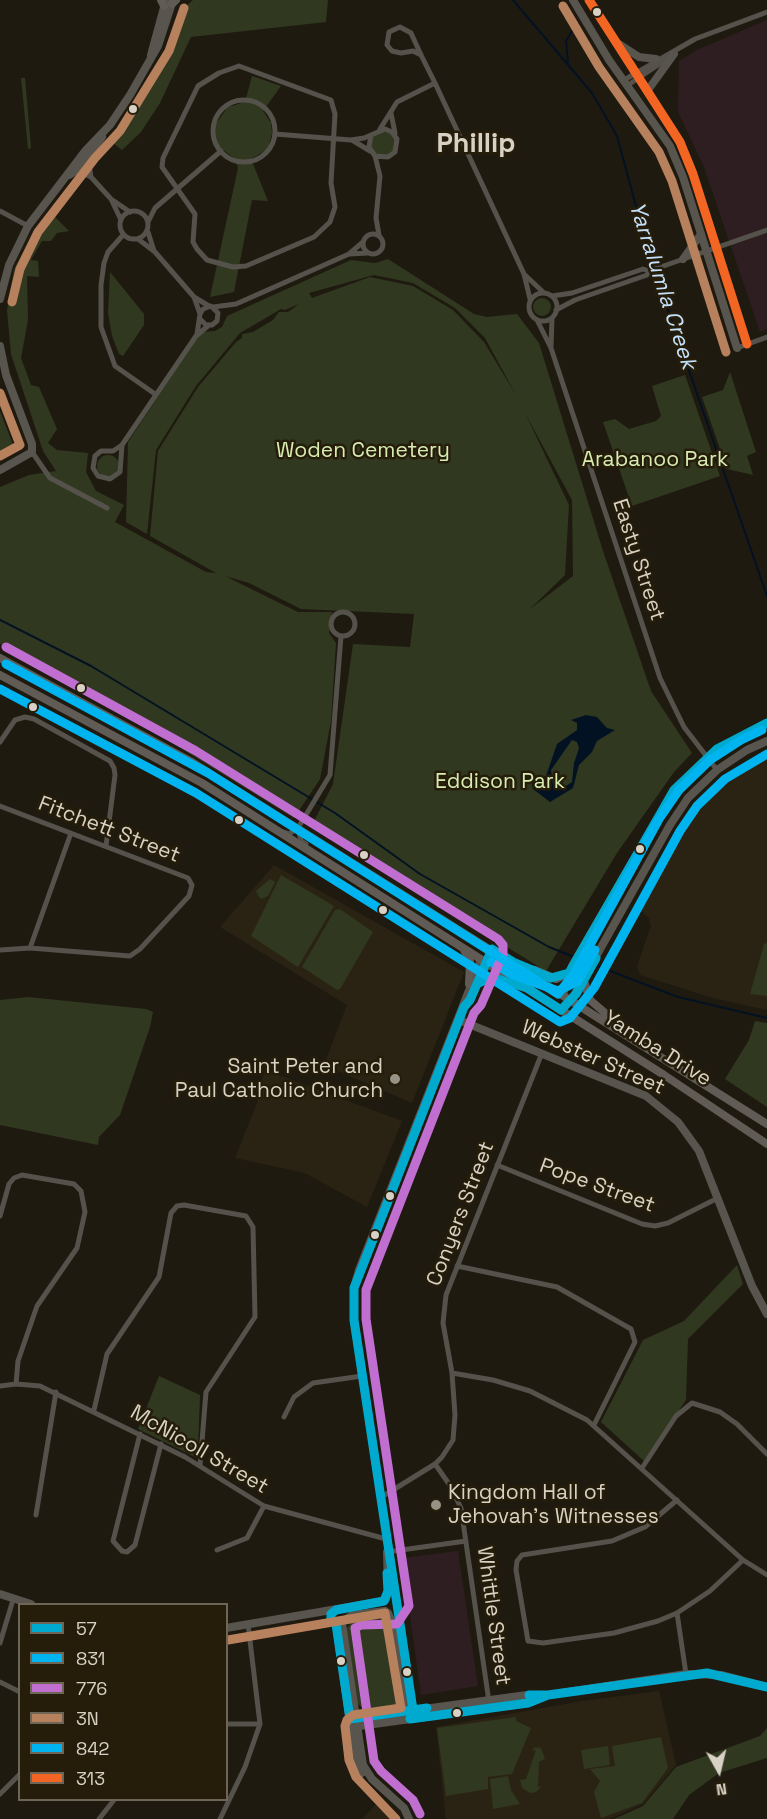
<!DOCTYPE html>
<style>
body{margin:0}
#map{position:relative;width:767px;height:1819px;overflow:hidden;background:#1f1a10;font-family:"Space Grotesk",sans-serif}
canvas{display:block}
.legend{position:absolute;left:18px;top:1603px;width:210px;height:198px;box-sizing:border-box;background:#251d0a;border:2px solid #6d6555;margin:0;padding:8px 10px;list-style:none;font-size:18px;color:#d8d2c6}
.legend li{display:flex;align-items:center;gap:12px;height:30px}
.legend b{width:30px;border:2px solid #6d6555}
.north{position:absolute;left:689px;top:1741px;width:60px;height:60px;-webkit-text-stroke:4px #251d0a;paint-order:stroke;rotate:172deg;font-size:16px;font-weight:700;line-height:24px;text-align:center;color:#d8d2c6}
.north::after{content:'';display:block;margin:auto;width:21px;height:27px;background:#d8d2c6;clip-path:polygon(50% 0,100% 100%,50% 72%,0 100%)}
</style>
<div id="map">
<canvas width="767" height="1819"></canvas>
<ul class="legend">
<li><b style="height:8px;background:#00a9ce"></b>57</li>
<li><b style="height:8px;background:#00b5ef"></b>831</li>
<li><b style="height:8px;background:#c16ed1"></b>776</li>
<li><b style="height:8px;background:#b6815c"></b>3N</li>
<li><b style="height:8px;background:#00b5ef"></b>842</li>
<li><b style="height:8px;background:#f26522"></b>313</li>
</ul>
<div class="north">N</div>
</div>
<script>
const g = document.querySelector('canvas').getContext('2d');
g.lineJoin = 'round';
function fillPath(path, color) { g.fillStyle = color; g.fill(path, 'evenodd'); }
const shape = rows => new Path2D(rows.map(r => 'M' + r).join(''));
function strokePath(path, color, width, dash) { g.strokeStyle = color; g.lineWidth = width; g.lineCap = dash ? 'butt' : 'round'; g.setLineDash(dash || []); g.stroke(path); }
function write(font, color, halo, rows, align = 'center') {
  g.font = font + ' "Space Grotesk",sans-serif'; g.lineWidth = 5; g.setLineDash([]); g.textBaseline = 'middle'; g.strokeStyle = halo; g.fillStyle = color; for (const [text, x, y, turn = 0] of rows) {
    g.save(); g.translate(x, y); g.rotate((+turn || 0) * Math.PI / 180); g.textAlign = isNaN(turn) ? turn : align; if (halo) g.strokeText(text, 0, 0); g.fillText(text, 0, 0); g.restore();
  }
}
fillPath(shape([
 [767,20,767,329,760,332,704,167,678,112,679,61,697,50],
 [458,1551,478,1686,421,1695,402,1558]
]), '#2f1e21');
fillPath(shape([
 [767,758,767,1010,713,998,640,975,637,966,651,926,649,918,640,910,685,827,722,785],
 [274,865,464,972,412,1103,324,1065,347,1005,220,927],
 [265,1070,402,1121,367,1207,305,1173,235,1158,258,1101,256,1099],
 [659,1691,676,1765,643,1804,610,1819,446,1819,436,1727,582,1701],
 [379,1801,393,1819,362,1819]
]), '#2a2313');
fillPath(shape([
 [193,0,328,0,326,22,191,37,160,103,141,132,122,150,113,143,160,70,185,7],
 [252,76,281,86,263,111,271,123,272,133,268,149,251,159,268,201,252,200,234,292,210,297,238,168,235,159,218,146,215,132,216,123,228,107,245,102],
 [21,78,25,78,31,148,28,149],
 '370 144a13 13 0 1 1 26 0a13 13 0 1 1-26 0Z',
 [52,214,69,231,57,233,51,241,42,241,31,260,38,261,39,277,27,276,28,320,21,358,31,385,39,387,57,429,48,443,57,450,88,453,86,472,96,491,124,505,115,522,206,572,216,573,150,536,158,451,198,387,236,342,242,338,242,334,253,332,273,320,279,312,288,312,299,304,285,310,281,309,240,333,196,386,156,450,147,534,126,522,128,442,201,332,215,331,222,327,227,316,351,260,375,263,388,259,474,314,487,317,517,314,539,343,603,551,651,691,692,753,674,772,617,853,546,971,311,827,333,784,353,644,410,647,414,614,301,609,249,583,225,576,298,612,332,612,329,633,336,643,331,721,320,779,294,818,166,739,0,644,0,487,29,475,56,471,43,451,11,354,7,310,14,269,34,232],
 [374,275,413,283,455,308,485,338,516,395,484,342,453,310,413,286,370,277,312,298,309,293],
 [525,413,572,500,573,576,530,609,565,575,569,505],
 [110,272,144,314,144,325,123,356,119,354,112,336,108,313],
 '533 307a9 9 0 1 1 18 0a9 9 0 1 1-18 0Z',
 [730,372,756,452,747,456,753,475,727,469,702,397,723,390],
 [685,375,720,476,632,506,603,422,615,419,629,429,656,421,661,416,652,386],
 [0,411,13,445,0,452],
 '97 466a11 11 0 1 1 22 0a11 11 0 1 1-22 0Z',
 [281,875,334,906,298,967,251,936],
 [270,879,275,882,268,896,262,899,259,897,256,891],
 [340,909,373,932,340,989,337,990,302,967,335,910],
 [767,943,767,996,750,994,764,944],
 [28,997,146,1009,153,1012,150,1027,120,1115,99,1137,98,1145,0,1125,0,1000],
 [755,1021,767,1023,767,1107,725,1079,749,1040],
 [737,1265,743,1284,688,1339,686,1400,644,1461,601,1422,643,1340,684,1321],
 [159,1376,200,1395,198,1449,195,1457,138,1429],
 [378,1616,389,1624,400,1698,392,1709,367,1712,357,1703,346,1629,354,1619],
 [516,1717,516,1721,531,1728,512,1774,488,1777,488,1789,446,1796,437,1728],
 [767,1728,767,1758,719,1773,689,1795,673,1819,614,1819,643,1806,676,1767,760,1736],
 [661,1737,668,1768,642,1803,601,1818,594,1792,600,1781,590,1769,615,1766,612,1746],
 [608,1746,610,1765,584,1769,581,1750],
 [535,1747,541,1748,545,1759,539,1762,538,1787,542,1786,536,1792,530,1793,522,1788,520,1780,526,1779,536,1750,532,1751],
 [508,1776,511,1790,520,1804,493,1809,490,1779]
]), '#313820');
fillPath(shape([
 [586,715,597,717,607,728,615,730,597,741,592,752,579,765,573,788,550,802,533,789,531,781,546,776,557,744,577,730,577,723,571,720],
 [572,740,577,742,579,748,574,763,572,782,560,790,553,785,551,770]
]), '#031222');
strokePath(shape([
 [513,0,592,93,617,136,650,258,767,596],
 [568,63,566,41,572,31],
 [0,620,91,666,335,813,420,874,549,947,574,957],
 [579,959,678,997,767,1018]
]), '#031222', 2);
strokePath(shape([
 [421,55,413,51,401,53,392,51,387,45,389,32,400,27,411,33,421,55,435,83,524,274,530,299],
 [239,66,331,100,335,114,331,183,335,207,330,222,314,237,246,266,233,267,207,260,197,249,193,242,195,214,162,167,163,158,198,86,219,73,239,66],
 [624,80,695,39,767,12],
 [628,85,670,57],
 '213 131a31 31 0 1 1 62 0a31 31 0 1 1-62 0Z',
 [391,113,395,133],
 [380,129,397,102,435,83],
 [275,134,351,140,364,138,385,129,392,132,397,139,395,152,388,157,375,156,369,147,371,135],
 [352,140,370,151],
 [375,156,380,176,376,218,379,235],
 [81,163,90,170,91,177],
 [75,169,91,177,111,199,130,212],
 [112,201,121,220],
 '120 225a14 14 0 1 1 28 0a14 14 0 1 1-28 0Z',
 [0,211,28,226],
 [148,222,155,208,221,151],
 [148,232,154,251],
 '363 244a10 10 0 1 1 20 0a10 10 0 1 1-20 0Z',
 [123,235,108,252,104,263,101,285,101,327,115,366,155,394],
 [138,239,155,252,194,297,209,306],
 [349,254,368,253],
 [649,271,767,230],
 [525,275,543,292],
 '529 307a14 14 0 1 1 28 0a14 14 0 1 1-28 0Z',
 [552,296,572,293,643,269,649,271,647,275,575,300,556,310],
 [194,297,200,314],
 [213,307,236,304,349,254,363,242],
 [537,320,551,348,660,678,684,727,717,770],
 [197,334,200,314,203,309,211,306,218,313,217,321,212,325,206,325,200,319],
 [551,347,552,318],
 [737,348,767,337],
 [122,445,113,451,101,451,95,456,93,468,98,476,110,479,120,472,122,445,196,336,209,325],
 [32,452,50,478,107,508],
 '331 624a12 12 0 1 1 24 0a12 12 0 1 1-24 0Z',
 [0,742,15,720,25,717,34,719,110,761,114,768,115,775,106,846],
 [0,806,188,878,192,885,189,896,140,949,130,956,30,948,0,950],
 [298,828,301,841,306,844],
 [284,832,289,834,298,828,330,775,341,636],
 [30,948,71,833],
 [497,1165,642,1224,655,1226,668,1223,718,1198],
 [0,1216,9,1184,14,1178,22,1175,74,1184,81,1191,85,1212,77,1248,37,1306,18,1361,16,1384],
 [457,1266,557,1287,631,1329,635,1342,594,1425],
 [452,1373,493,1380,530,1391,587,1420,743,1560,767,1575],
 [0,1386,16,1384,40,1386,185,1457,264,1506,386,1539],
 [94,1410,107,1354,159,1277,171,1213,177,1206,184,1205,246,1216,253,1227,255,1317,206,1392,200,1466],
 [284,1417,294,1397,313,1383,362,1376],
 [140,1434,113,1541,122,1551,127,1552,135,1545,161,1444],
 [435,1464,449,1484,461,1508,489,1702],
 [642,1468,676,1416,692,1403,720,1412,737,1424,767,1454],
 [380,1498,435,1464,442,1457,453,1440,455,1415,452,1373,443,1323,446,1295,542,1053],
 [677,1500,645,1527,612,1541,522,1555,517,1561,516,1570,528,1641,543,1643,614,1633,658,1621,677,1613,710,1591,743,1560],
 [36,1515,56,1392],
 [217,1550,247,1538,264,1506],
 [387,1552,466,1541],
 [677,1613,686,1674],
 [0,1643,13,1600],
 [0,1682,20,1692],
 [226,1724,260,1724],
 [0,1794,20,1774],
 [99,1819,114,1800],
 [220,1819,245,1767,260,1724,248,1624]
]), '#55514b', 5);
strokePath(shape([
 [573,0,609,60,670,146,683,177,737,348],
 [589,0,680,142,693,174,747,344],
 [619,44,639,57,656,59],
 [151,55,166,0],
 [648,90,674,54],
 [69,175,77,170,102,137],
 [683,259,701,234],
 [0,299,9,265,28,226,86,150,110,125,130,95,158,46,173,0],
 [0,346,6,375,32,444,32,452,0,470],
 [563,994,572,966,674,790,717,749,767,723],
 [572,999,670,825,688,798,717,770,747,750,767,741],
 [464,1007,470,1000,487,964],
 [459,1020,646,1096,678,1122,699,1151,752,1286,767,1314],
 [0,1594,31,1604],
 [386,1599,388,1591,387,1552],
 [388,1613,394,1627,408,1715],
 [331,1620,339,1624,352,1615,385,1611],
 [342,1623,363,1765,372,1779,404,1808,409,1819],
 [336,1624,355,1758,362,1773],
 [226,1628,384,1601],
 [350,1719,527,1695,548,1695,686,1674,722,1675,767,1687],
 [410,1719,413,1710,354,1320,354,1288,359,1270,481,960],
 [352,1727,528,1703,544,1697]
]), '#58544e', 8);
strokePath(shape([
 [161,0,164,6],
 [172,4,176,0],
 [0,658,190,761,767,1124],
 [0,675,202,783,664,1075,767,1144],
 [464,950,470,962,469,984],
 [535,970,556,979,569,973],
 [584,981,590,1000,611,1018],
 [477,984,489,978,512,983]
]), '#615b55', 8);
strokePath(shape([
 [477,984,489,978,498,979,527,988,561,1010,576,994,596,958],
 [387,1573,388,1591,384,1601,336,1610,331,1614,331,1620,336,1624,350,1719,427,1708],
 [529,1695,548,1695,707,1673,767,1687],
 [548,1695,528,1703,410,1719,413,1710,354,1320,354,1288,464,1007,470,1000,492,949,515,963,551,978,569,973,674,790,717,749,767,723]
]), '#00a9ce', 9);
strokePath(shape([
 [0,689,196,793,560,1022,570,1018,594,988,680,831,697,806,725,779,767,754],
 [491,962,511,974,558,991,578,981,595,950]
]), '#00b5ef', 9);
strokePath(shape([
 [6,647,196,751,498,939,503,945,503,954,481,1005,474,1013,366,1290,366,1319,409,1606,397,1624,361,1625,355,1628,374,1761,381,1771,413,1800,420,1814]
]), '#c16ed1', 9);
strokePath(shape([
 [563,6,599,67,659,152,672,181,726,352],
 [12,302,20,269,38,232,95,158,120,131,169,51,184,8],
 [0,393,20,445,0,456],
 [228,1640,385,1613,401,1708,353,1715,347,1720,345,1726,349,1760,356,1777,396,1819]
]), '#b6815c', 9);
strokePath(shape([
 [6,664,208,773,558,994,574,974,659,819,679,790,710,760,741,740,762,730]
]), '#00b5ef', 9);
strokePath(shape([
 [589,0,680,142,693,174,747,344]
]), '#f26522', 9);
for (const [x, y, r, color] of [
 [597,12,5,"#d8d2c6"],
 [133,109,5,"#d8d2c6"],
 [81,688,5,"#d8d2c6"],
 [33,707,5,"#d8d2c6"],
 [239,820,5,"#d8d2c6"],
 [640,849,5,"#d8d2c6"],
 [364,855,5,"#d8d2c6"],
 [383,910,5,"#d8d2c6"],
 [395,1079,6,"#979286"],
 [390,1196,5,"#d8d2c6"],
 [375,1235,5,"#d8d2c6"],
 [436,1505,6,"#979286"],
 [341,1661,5,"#d8d2c6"],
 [407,1672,5,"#d8d2c6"],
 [457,1713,5,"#d8d2c6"]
]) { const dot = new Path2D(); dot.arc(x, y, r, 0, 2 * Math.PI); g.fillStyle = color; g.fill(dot); strokePath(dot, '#251d0a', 2); }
write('21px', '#d6ecb1', '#251d0a', [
 ["Woden Cemetery",363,451],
 ["Arabanoo Park",655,460],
 ["Eddison Park",500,782]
]);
write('21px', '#d8d2c6', '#251d0a', [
 ["Easty Street",638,560,72],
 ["Fitchett Street",109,830,21],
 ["Yamba Drive",657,1049,32],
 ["Webster Street",593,1058,24],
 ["Pope Street",597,1186,20],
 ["Conyers Street",461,1214,-69],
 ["McNicoll Street",199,1450,30],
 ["Whittle Street",493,1616,82]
]);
write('21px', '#d8d2c6', '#251d0a', [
 ["Saint Peter and",383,1067],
 ["Paul Catholic Church",383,1091],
 ["Kingdom Hall of",448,1493,"left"],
 ["Jehovah's Witnesses",448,1517,"left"]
], 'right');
write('italic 22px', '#c3e1fc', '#251d0a', [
 ["Yarralumla Creek",662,286,72]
]);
write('bold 27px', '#d8d2c6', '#251d0a', [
 ["Phillip",476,145]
]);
</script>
